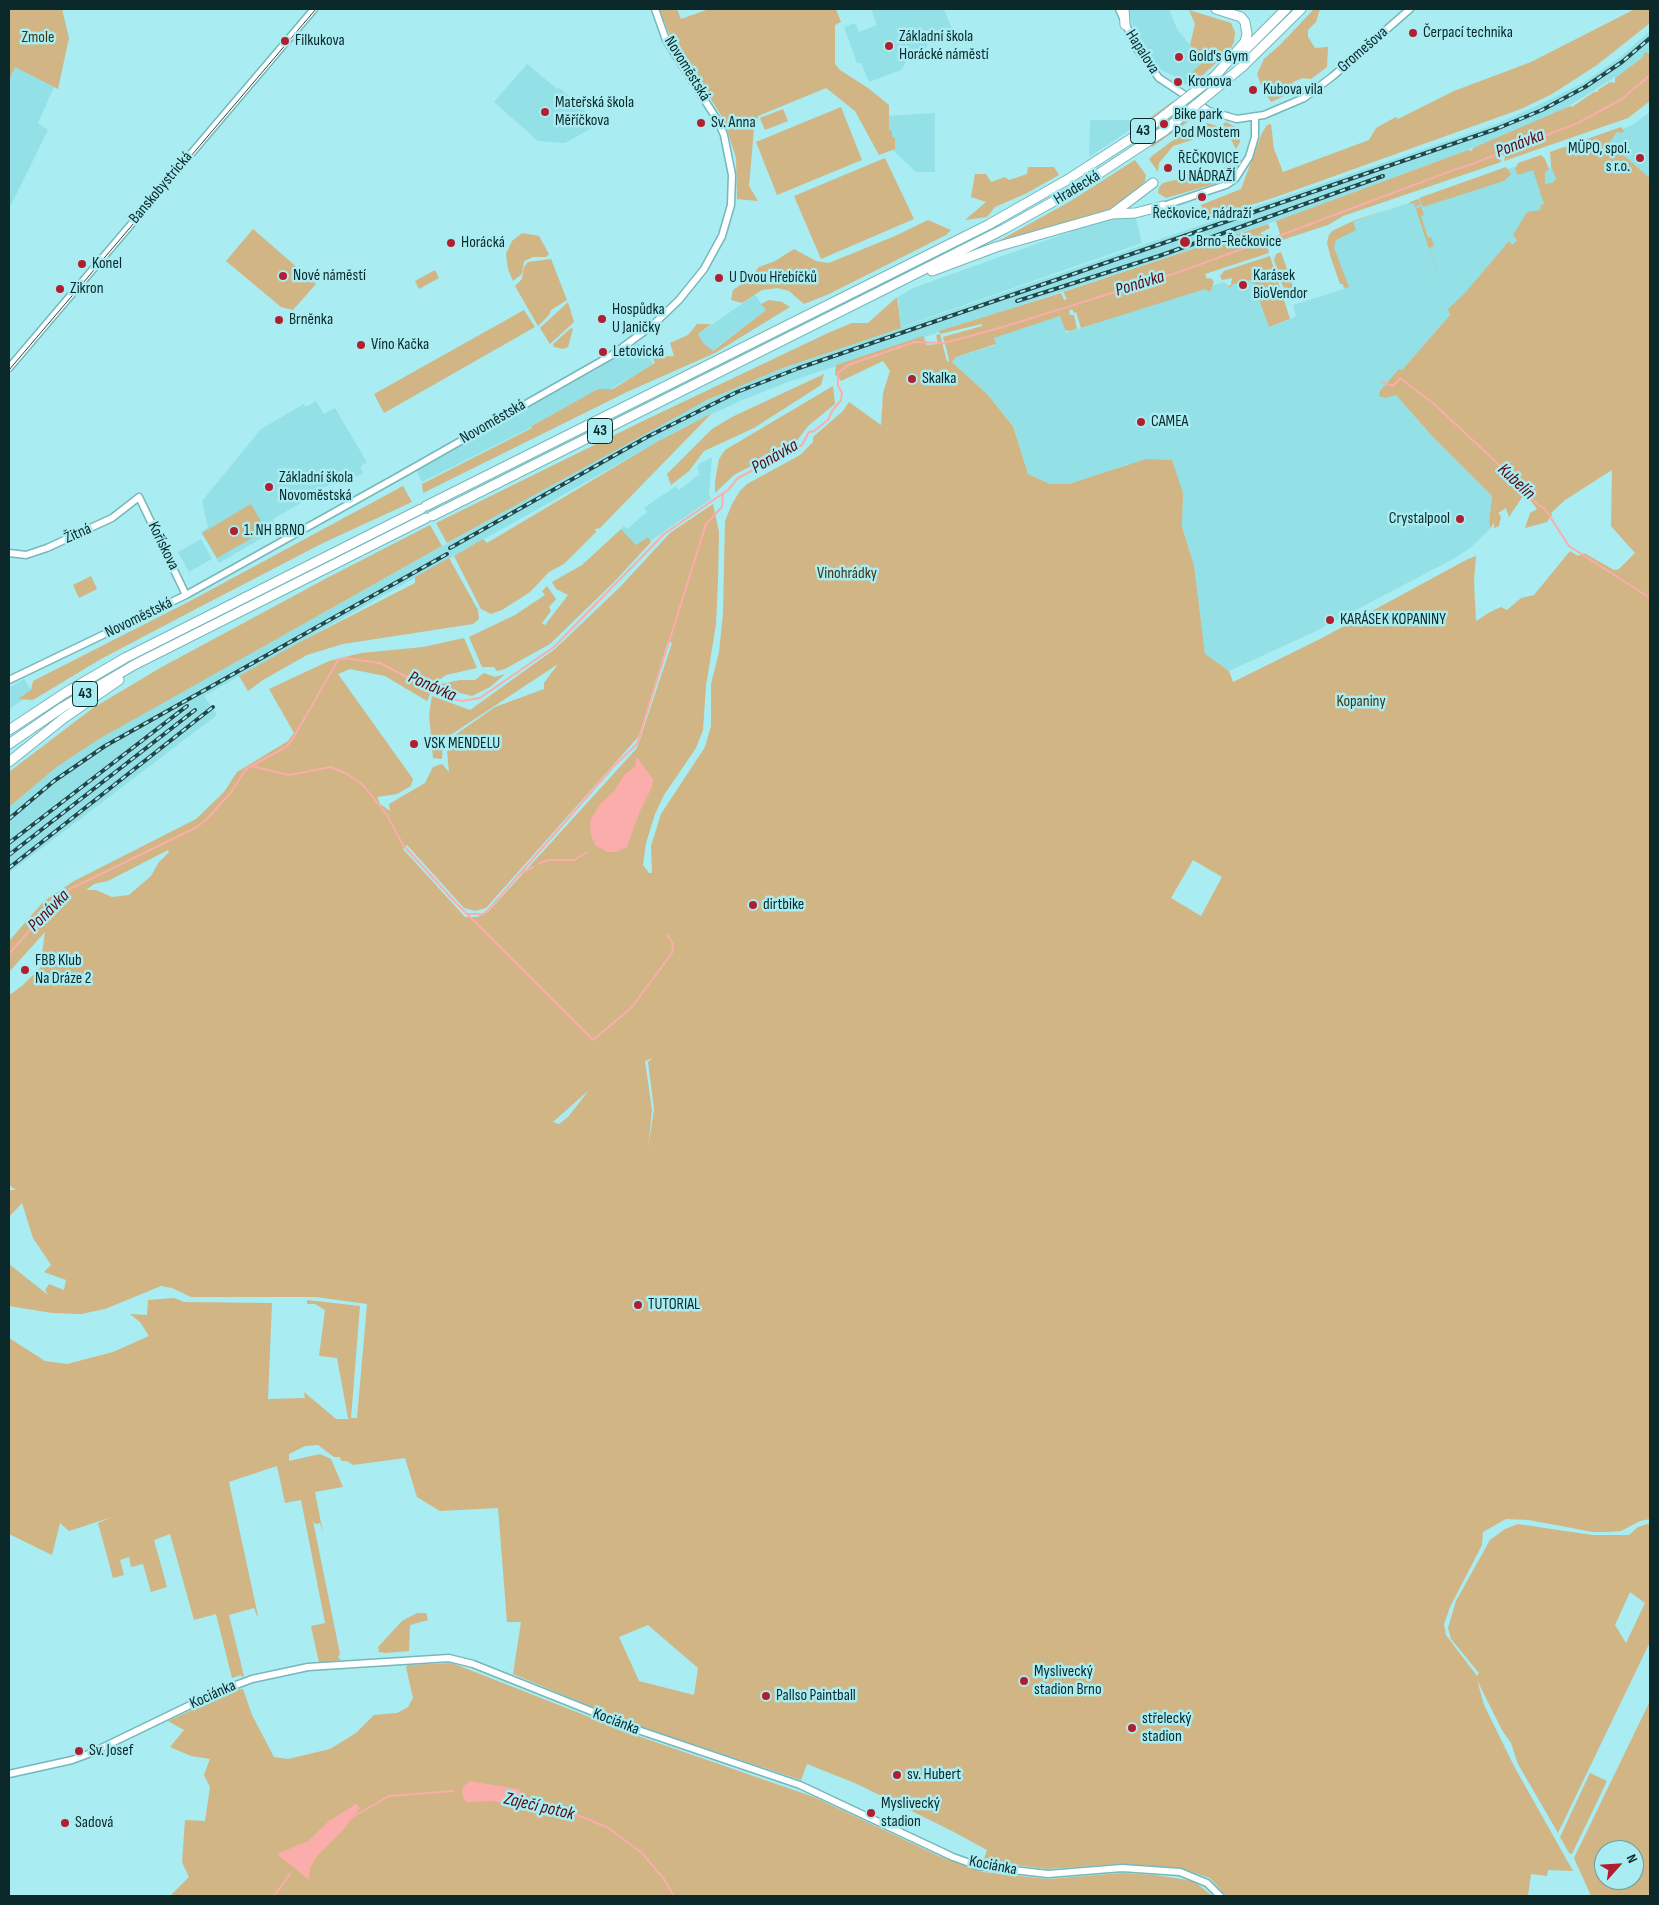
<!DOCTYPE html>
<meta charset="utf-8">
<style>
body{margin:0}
#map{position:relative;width:1659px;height:1905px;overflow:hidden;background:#a9ecf1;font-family:"Sofia Sans Condensed",sans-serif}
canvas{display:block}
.frame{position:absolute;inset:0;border:10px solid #0b282a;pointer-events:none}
.north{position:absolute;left:1594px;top:1840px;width:50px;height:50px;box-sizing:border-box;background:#a9ecf1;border:1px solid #6a9ea1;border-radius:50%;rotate:64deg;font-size:14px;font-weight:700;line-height:20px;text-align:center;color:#0b282a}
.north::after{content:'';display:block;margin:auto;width:18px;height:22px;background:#b11e30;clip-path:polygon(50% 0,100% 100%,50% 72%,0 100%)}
</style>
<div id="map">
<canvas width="1659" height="1905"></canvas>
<div class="frame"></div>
<div class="north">N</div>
</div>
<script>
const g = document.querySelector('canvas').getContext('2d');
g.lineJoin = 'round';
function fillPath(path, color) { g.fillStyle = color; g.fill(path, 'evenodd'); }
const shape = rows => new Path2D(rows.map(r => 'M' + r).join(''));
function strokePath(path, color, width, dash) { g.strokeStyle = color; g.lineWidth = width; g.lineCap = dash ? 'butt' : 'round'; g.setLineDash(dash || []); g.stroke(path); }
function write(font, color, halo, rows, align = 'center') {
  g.font = font + ' "Sofia Sans Condensed",sans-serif'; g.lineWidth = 5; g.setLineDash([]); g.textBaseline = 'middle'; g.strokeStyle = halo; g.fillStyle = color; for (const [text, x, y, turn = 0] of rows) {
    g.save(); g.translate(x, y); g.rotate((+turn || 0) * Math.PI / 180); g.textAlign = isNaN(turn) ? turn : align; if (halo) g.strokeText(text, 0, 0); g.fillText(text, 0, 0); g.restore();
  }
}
fillPath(shape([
 [871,9,944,9,953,31,929,41,925,50,909,57,901,70,869,82,861,63,857,63,844,27,855,23,859,32,877,25],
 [1129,9,1169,9,1177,29,1201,59,1206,73,1189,87,1176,77,1159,69,1139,42,1129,16],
 [1650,31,1650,51,1628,69,1567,107,1500,138,1276,221,788,382,740,401,686,426,204,696,217,715,9,873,9,807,58,766,99,739,166,701,680,413,735,388,783,368,1494,125,1539,105,1583,83,1620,57],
 [527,64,557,89,559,88,570,97,596,122,595,126,565,143,538,141,494,102],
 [15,66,54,87,38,123,48,130,9,209,9,80],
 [1650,112,1650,178,1608,143,1618,131,1634,124],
 [935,113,935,172,916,172,891,148,886,116],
 [1090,120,1138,120,1127,132,1089,157],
 [1543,157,1548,168,1552,167,1558,185,1542,190,1547,205,1401,371,1396,395,1431,435,1492,496,1489,523,1491,528,1470,548,1455,558,1316,631,1229,671,1205,655,1194,565,1182,527,1183,493,1127,464,1108,473,1069,484,1050,484,1028,474,1013,425,988,395,952,362,956,357,996,345,993,338,1060,316,1066,333,1224,282,1229,288,1234,284,1252,280,1269,327,1289,320,1296,316,1293,305,1344,289,1331,254,1333,240,1353,222],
 [1135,215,1142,243,901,327,898,297,913,288,1106,219],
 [755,295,766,310,712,351,703,343,698,334],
 [638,343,644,349,654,365,610,389,598,389,532,427,422,482,416,470,599,368],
 [316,401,324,414,335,408,367,462,360,467,363,473,356,477,353,471,300,501,301,503,273,519,277,527,269,534,219,563,201,532,208,528,202,501,261,429,304,404,306,407],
 [712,457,709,492,711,499,639,549,621,529,624,526,627,529,647,512,644,508,676,486,679,490,700,474,697,468,699,464],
 [201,539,212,559,189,572,178,552],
 [24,679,33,693,9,709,9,688]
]), '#93e1e6');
fillPath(shape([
 [9,9,62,9,69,38,58,89,15,67,9,80],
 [659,9,677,9,681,19,709,9,836,9,841,22,835,25,835,64,840,70,868,88,889,105,889,130,892,131,892,137,895,138,895,149,879,155,855,111,826,88,758,116,754,129,749,186,758,201,737,199,736,158,724,120,669,33],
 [1314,9,1320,9,1316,22,1308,30,1308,37,1315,48,1328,47,1327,67,1311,79,1303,78,1293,82,1291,93,1271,102,1262,88,1257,74,1264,59,1280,45],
 [1635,9,1650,9,1650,23,1597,65,1552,94,1521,109,1276,197,1206,219,1201,205,1241,189,1262,133,1267,125,1271,124,1274,149,1283,172,1369,140,1376,128,1396,117,1398,119,1454,91,1531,62],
 [1189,10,1231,23,1235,32,1234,42,1229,52,1192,84,1186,78,1201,64,1201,59,1190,45,1195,24],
 [1650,47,1650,101,1628,118,1504,161,1505,156,1502,155,1500,156,1501,162,1343,216,1328,225,1282,240,1276,221,1468,150,1472,151,1473,148,1570,106,1572,107,1594,92,1598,92,1598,90,1610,82,1615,83,1615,78,1642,58,1645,52,1650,54],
 [1173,101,1189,121,1152,147,1139,126],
 [841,107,862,160,777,195,756,142],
 [783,109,788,121,765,130,760,118],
 [1226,122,1237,128,1239,132,1240,142,1236,149,1223,124],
 [1207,123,1217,126,1215,130,1192,140,1173,146,1159,163,1158,172,1149,159,1152,156,1172,141],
 [1621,127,1624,131,1622,133,1617,132,1609,143,1650,178,1650,1519,1640,1521,1621,1531,1608,1532,1593,1532,1529,1520,1506,1519,1483,1532,1482,1545,1450,1607,1444,1624,1446,1635,1477,1676,1479,1673,1451,1639,1448,1628,1456,1601,1490,1540,1505,1529,1518,1524,1592,1535,1629,1535,1638,1527,1650,1523,1650,1642,1558,1833,1518,1764,1511,1743,1502,1730,1477,1680,1484,1705,1515,1768,1573,1871,1548,1870,1547,1876,1531,1874,1528,1896,1226,1896,1210,1878,1180,1868,1122,1864,1047,1869,983,1861,987,1850,952,1831,857,1784,807,1764,801,1780,640,1727,513,1674,521,1622,507,1622,498,1508,440,1511,417,1497,405,1458,353,1465,347,1461,341,1461,340,1457,334,1457,318,1445,305,1446,289,1454,289,1461,320,1454,331,1459,343,1487,315,1492,323,1533,320,1523,315,1524,313,1521,340,1654,338,1657,341,1660,319,1663,311,1626,325,1623,301,1500,285,1503,277,1466,229,1482,258,1616,257,1616,254,1608,229,1615,244,1676,242,1677,241,1675,232,1678,216,1614,194,1620,170,1534,154,1540,167,1587,151,1592,143,1564,131,1567,129,1557,120,1560,124,1575,113,1578,98,1523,112,1517,69,1531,60,1523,52,1555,9,1534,9,1338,45,1361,67,1364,113,1352,149,1336,140,1322,130,1314,147,1315,148,1300,174,1298,184,1302,272,1303,268,1399,305,1398,304,1392,336,1419,350,1419,348,1418,337,1358,319,1356,325,1310,315,1304,307,1304,307,1300,360,1306,351,1418,357,1418,367,1304,316,1297,191,1297,172,1288,161,1286,105,1309,81,1314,52,1313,9,1306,9,1264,48,1295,45,1290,49,1284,64,1290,66,1280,44,1272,51,1265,33,1238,22,1203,9,1217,9,1190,16,1190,9,1185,9,992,11,994,23,985,40,968,45,932,9,972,9,941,44,901,74,881,196,819,224,792,237,772,288,741,294,733,269,689,329,661,361,653,423,647,464,638,477,668,446,675,435,683,427,701,385,676,350,669,338,674,413,779,411,786,397,794,377,797,380,804,390,811,389,804,425,783,433,767,442,764,449,772,447,751,452,749,451,742,455,735,495,707,544,689,544,683,558,664,443,740,442,759,433,758,429,714,432,696,470,710,555,649,619,588,670,533,713,504,719,532,718,582,716,624,706,686,703,730,696,748,664,795,655,814,646,843,643,865,649,873,652,873,651,846,661,814,705,747,711,726,711,684,719,652,723,613,725,521,732,504,740,491,747,484,800,455,813,442,813,437,843,411,849,402,881,425,883,393,890,371,883,361,841,381,835,374,836,365,923,336,927,345,938,344,936,335,940,334,939,331,1061,293,1064,300,1067,299,1063,292,1268,224,1270,228,1260,233,1265,236,1270,233,1274,243,1267,244,1269,253,1205,274,1206,278,1212,279,1214,282,1210,292,1205,289,1081,328,1076,312,1074,313,1072,309,1069,311,1070,315,1074,315,1077,329,1070,331,1065,330,1060,316,994,338,996,344,956,357,952,362,988,395,1013,426,1028,474,1050,484,1069,484,1146,459,1172,460,1183,493,1182,527,1194,565,1205,654,1229,671,1233,682,1322,638,1468,559,1476,556,1474,581,1476,621,1490,612,1501,607,1507,610,1521,598,1534,595,1570,551,1578,556,1584,553,1614,570,1619,569,1635,553,1611,526,1612,470,1565,500,1551,513,1552,515,1547,522,1525,528,1530,513,1537,509,1525,493,1509,517,1506,508,1498,513,1501,516,1499,526,1494,528,1494,522,1491,528,1489,523,1492,496,1431,435,1396,395,1385,398,1379,396,1380,391,1399,369,1402,370,1450,315,1448,309,1465,293,1509,241,1512,245,1517,240,1513,235,1527,212,1541,210,1540,206,1544,204,1533,170,1518,175,1515,169,1518,163,1541,155,1545,159,1549,169,1545,173,1545,184,1552,183,1556,179,1551,166,1550,152],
 [982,324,982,326,943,337,948,355,949,361,947,362,940,334],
 [668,641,672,643,637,748,488,912,477,917,465,917,403,849,407,845,464,908,475,911,486,908,639,736],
 [168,850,169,852,159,862,151,876,129,895,112,897,96,890,86,890,94,884,108,881],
 [1193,860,1222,877,1201,916,1171,898],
 [653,1058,648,1062,654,1109,648,1149,652,1110,645,1061],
 [589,1090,568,1117,559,1124,553,1122],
 [1630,1592,1645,1603,1626,1643,1615,1625],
 [648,1625,698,1668,694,1695,639,1681,619,1637],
 [885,158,914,219,821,259,794,196],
 [1239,158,1242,162,1238,168,1229,178,1221,182,1166,198,1158,193,1159,187,1163,183,1223,168,1233,164],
 [1135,160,1146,175,1144,186,1114,208,995,243,1069,202],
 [1028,167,1054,167,1059,175,1025,194,995,207,987,217,965,220,986,202,971,197,975,174,986,174,991,182,1005,177,1009,180,1027,174],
 [1506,167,1511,174,1504,181,1423,207,1419,198],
 [1418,199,1421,205,1416,206,1417,208,1421,206,1424,215,1421,216,1428,238,1431,237,1434,246,1429,248,1446,301,1414,203,1410,204,1410,202],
 [1392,208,1353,222,1356,230,1336,240,1334,248,1349,287,1345,288,1343,284,1340,284,1330,255,1327,243,1329,235,1332,231,1353,221],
 [928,220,951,230,946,235,829,294,804,304,789,291,777,288,762,290,742,303,731,300,733,290,749,279,759,267,775,261,794,249,816,261,829,263,895,236],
 [253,229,316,284,293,310,281,307,226,261],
 [522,233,539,236,549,254,546,257,533,257,524,261,522,274,513,281,508,269,506,254,512,241],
 [1281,252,1295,292,1286,295,1274,260,1276,254],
 [1270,256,1290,319,1269,327,1252,280,1234,284,1229,288,1224,282,1228,286,1231,285,1232,278,1222,280,1220,276,1224,271],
 [551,259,567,300,551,310,549,315,538,326,515,286,522,279,524,267,528,262],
 [435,270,439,278,419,289,415,281],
 [897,297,901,328,783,368,707,400,447,543,436,523,643,421,828,333,852,323,868,323],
 [769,300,782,302,790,307,715,353,629,391,423,493,422,484,532,428,532,426,598,389,613,389,655,363,652,357,674,356,670,343,688,335,697,324,711,324,698,334,703,343,713,351,766,310,761,304],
 [568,302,574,322,550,344,540,328],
 [524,310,535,327,384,413,374,394],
 [571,328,573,329,568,347,563,349,554,347,553,344],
 [824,374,821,385,754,428,704,451,689,471,671,485,667,474,712,429,732,417],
 [833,386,835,404,808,426,796,442,734,475,715,493,715,482,719,459,725,450],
 [712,413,600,528,595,529,596,532,564,564,549,572,530,592,502,610,491,614,481,609,454,556,483,539,487,543,655,443],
 [403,486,412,502,323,543,194,610,101,659,33,700,18,699,31,690,33,681,192,600],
 [251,504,266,530,217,558,202,533],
 [430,525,442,546,99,739,58,766,9,807,9,772,93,708,160,668,327,578],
 [621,529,636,545,648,537,651,542,614,582,550,644,505,669,497,671,494,667,482,667,469,637,515,615,545,595,542,591,547,586,556,599,549,607,551,611,542,623,545,625,568,595,556,589,552,582,582,565],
 [449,558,478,610,479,619,473,624,343,644,307,655,263,680,248,691,239,676,298,643,415,583,415,577],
 [91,576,97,589,79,598,73,585],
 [484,673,495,677,505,674,490,687,472,696,444,689,440,693,435,690,437,685,460,680,475,680],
 [417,1613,426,1613,428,1620,410,1625,409,1651,386,1653,379,1652,378,1647,402,1621],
 [452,1663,635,1735,814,1797,939,1856,983,1872,1048,1879,1122,1873,1155,1875,1194,1881,1212,1896,170,1896,189,1877,182,1862,185,1820,205,1821,210,1787,204,1775,210,1759,191,1756,170,1747,184,1730,168,1721,235,1690,243,1689,252,1715,274,1757,288,1759,330,1749,356,1733,374,1715,397,1713,408,1707,413,1698,406,1667,408,1665],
 [1650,1701,1650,1896,1591,1896,1574,1858],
 [1604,1850,1634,1850,1634,1880,1604,1880],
 [1590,1773,1607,1781,1572,1854,1569,1853,1560,1837]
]), '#d1b584');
fillPath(shape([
 [636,756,653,779,652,787,640,811,627,847,616,852,607,852,595,845,591,835,590,821,600,804,613,792,625,774,636,766],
 [469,1781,518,1789,524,1795,524,1803,515,1806,493,1801,466,1802,462,1795,463,1787],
 [356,1804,360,1808,344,1829,317,1856,310,1868,309,1880,277,1854,308,1841,329,1821]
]), '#faadaa');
strokePath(shape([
 [1382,382,1393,386,1400,378,1434,404,1526,490,1537,504,1545,509,1569,546,1650,598],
 [251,766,289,775,331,767,347,774,363,785,387,815,403,845,454,901,593,1040,631,1008,672,953,673,944,667,935],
 [538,864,548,860,574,860,587,852],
 [522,873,533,867],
 [468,914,484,914,489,909,614,766,637,744,706,524,722,507,723,493],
 [9,954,55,901,72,888,197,827,208,818,232,791,246,769,286,747,292,740,338,660,344,658,380,663,447,698,462,701,480,698,490,691,554,647,664,534,728,490,738,478,802,445,809,432,814,431,828,420,832,411,841,400,842,393,838,386,838,373,848,365,915,342,944,343,1003,327,1173,274,1281,235,1459,168,1467,166,1578,123,1622,99,1650,75],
 [521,1800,562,1809,607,1827,642,1853,664,1879,674,1896],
 [351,1818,389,1796,453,1791],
 [274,1896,290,1874]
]), '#faadaa', 2);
const minor = shape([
 [1119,9,1137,49,1159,78,1209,111,1237,119,1264,115,1304,98,1333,76,1410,9],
 [1163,206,1226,185,1235,179,1249,157,1255,137,1255,118],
 [9,368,314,9],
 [9,553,26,555,47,548,112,518,139,497,186,595],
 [9,680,186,595,399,476,612,355,653,325,679,300,704,269,722,236,731,205,732,175,724,135,718,121,666,40,655,9],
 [9,1774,72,1760,91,1753,215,1693,252,1679,308,1667,449,1658,473,1664,641,1731,800,1785,953,1857,978,1866,1048,1874,1122,1868,1180,1872,1207,1883,1220,1896]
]);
const highway = shape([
 [1124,9,1125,25],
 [1242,53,1286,9],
 [1242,67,1301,9],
 [1215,76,1245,42,1247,34,1245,22,1241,17,1216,9],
 [1112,214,1153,183],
 [932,271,996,247,1112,214,1135,213,1163,206],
 [426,506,988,225,1067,180],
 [432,516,889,287,1004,229,1074,190],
 [9,730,65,693,125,658,421,509],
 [9,744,63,707,134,665,426,518],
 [9,762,64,718,119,680]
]);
strokePath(minor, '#75b8bc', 9);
strokePath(highway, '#75b8bc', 11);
strokePath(minor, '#fff', 6);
strokePath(highway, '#fff', 9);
strokePath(shape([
 [9,370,316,9]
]), '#244649', 1);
const rail = shape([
 [1017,301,1159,256,1383,176],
 [450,548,647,437,737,392,799,368,1496,129,1542,110,1585,87,1622,62,1650,38],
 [9,819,54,781,105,746,447,554],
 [9,843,187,706],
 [9,855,195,710],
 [9,868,213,707]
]);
strokePath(rail, '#244649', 4);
strokePath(rail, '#a9ecf1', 2, [5.5]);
const highwayBridge = shape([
 [1067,180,1152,125,1215,76],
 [1074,190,1164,131,1242,67]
]);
strokePath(highwayBridge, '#75b8bc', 11, []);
strokePath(highwayBridge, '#fff', 9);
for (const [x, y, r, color] of [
 [1413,33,5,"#b11e30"],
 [285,41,5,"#b11e30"],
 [889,46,5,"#b11e30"],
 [1179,57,5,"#b11e30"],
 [1178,82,5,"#b11e30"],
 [1253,90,5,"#b11e30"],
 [545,112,5,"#b11e30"],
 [701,123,5,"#b11e30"],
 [1164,124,5,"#b11e30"],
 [1640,158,5,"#b11e30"],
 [1168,168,5,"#b11e30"],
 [1202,197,5,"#b11e30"],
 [1185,242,6,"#b11e30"],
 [451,243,5,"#b11e30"],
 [82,264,5,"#b11e30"],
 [283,276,5,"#b11e30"],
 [719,278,5,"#b11e30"],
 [1243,285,5,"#b11e30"],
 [60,289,5,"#b11e30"],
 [602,319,5,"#b11e30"],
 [279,320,5,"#b11e30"],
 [361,345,5,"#b11e30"],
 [603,352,5,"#b11e30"],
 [912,379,5,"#b11e30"],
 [1141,422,5,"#b11e30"],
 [269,487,5,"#b11e30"],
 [1460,519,5,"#b11e30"],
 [234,531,5,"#b11e30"],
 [1330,620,5,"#b11e30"],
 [414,744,5,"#b11e30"],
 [753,905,5,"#b11e30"],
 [25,970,5,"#b11e30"],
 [638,1305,5,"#b11e30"],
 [1024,1681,5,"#b11e30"],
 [766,1696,5,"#b11e30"],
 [1132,1728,5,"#b11e30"],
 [79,1751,5,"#b11e30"],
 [897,1775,5,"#b11e30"],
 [871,1813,5,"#b11e30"],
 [65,1823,5,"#b11e30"]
]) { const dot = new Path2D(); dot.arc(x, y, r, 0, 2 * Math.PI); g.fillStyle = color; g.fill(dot); strokePath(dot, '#a9ecf1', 2); }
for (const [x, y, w] of [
 [1143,131,25],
 [600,431,25],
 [85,694,25]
]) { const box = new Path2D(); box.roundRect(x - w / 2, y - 12.5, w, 25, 4); g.fillStyle = '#a9ecf1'; g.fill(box); strokePath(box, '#0b282a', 1); }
write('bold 15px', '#0b282a', null, [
 ["43",1143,131],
 ["43",600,431],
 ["43",85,694]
]);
write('16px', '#0b282a', '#a9ecf1', [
 ["Čerpací technika",1423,33],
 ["Základní škola",899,37],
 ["Horácké náměstí",899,55],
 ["Filkukova",295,41],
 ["Gold's Gym",1189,57],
 ["Kronova",1188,82],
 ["Kubova vila",1263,90],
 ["Mateřská škola",555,103],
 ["Měříčkova",555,121],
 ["Bike park",1174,115],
 ["Pod Mostem",1174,133],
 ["Sv. Anna",711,123],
 ["MÜPO, spol.",1630,149,"right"],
 ["s r.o.",1630,167,"right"],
 ["ŘEČKOVICE",1178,159],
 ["U NÁDRAŽÍ",1178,177],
 ["Řečkovice, nádraží",1202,214,"center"],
 ["Brno-Řečkovice",1196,242],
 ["Horácká",461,243],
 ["Konel",92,264],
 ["Nové náměstí",293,276],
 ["Karásek",1253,276],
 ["BioVendor",1253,294],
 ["U Dvou Hřebíčků",729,278],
 ["Zikron",70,289],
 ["Hospůdka",612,310],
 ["U Janičky",612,328],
 ["Brněnka",289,320],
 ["Víno Kačka",371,345],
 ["Letovická",613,352],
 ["Skalka",922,379],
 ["CAMEA",1151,422],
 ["Základní škola",279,478],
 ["Novoměstská",279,496],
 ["Crystalpool",1450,519,"right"],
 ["1. NH BRNO",244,531],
 ["KARÁSEK KOPANINY",1340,620],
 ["VSK MENDELU",424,744],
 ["dirtbike",763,905],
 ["FBB Klub",35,961],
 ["Na Dráze 2",35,979],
 ["TUTORIAL",648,1305],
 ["Myslivecký",1034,1672],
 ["stadion Brno",1034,1690],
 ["Pallso Paintball",776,1696],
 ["střelecký",1142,1719],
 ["stadion",1142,1737],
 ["Sv. Josef",89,1751],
 ["sv. Hubert",907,1775],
 ["Myslivecký",881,1804],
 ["stadion",881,1822],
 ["Sadová",75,1823]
], 'left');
write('16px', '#46340f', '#a9ecf1', [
 ["Zmole",38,38],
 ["Vinohrádky",847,574],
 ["Kopaniny",1361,702]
]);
write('16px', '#0b282a', '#a9ecf1', [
 ["Gromešova",1363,50,-41],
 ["Hapalova",1142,52,57],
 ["Novoměstská",687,69,58],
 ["Banskobystrická",161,188,-50],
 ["Hradecká",1077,188,-31],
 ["Novoměstská",493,422,-30],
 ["Žitná",78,534,-24],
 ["Kořískova",163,546,64],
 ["Novoměstská",139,618,-26],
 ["Kociánka",213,1695,-24],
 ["Kociánka",616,1722,21],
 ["Kociánka",993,1866,11]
]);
write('italic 18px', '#5d0813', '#a9ecf1', [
 ["Ponávka",1520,144,-21],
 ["Ponávka",1140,284,-17],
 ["Ponávka",775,457,-30],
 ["Kubelín",1516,482,43],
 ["Ponávka",432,687,24],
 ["Ponávka",49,911,-45],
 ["Zaječí potok",539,1807,13]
]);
</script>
